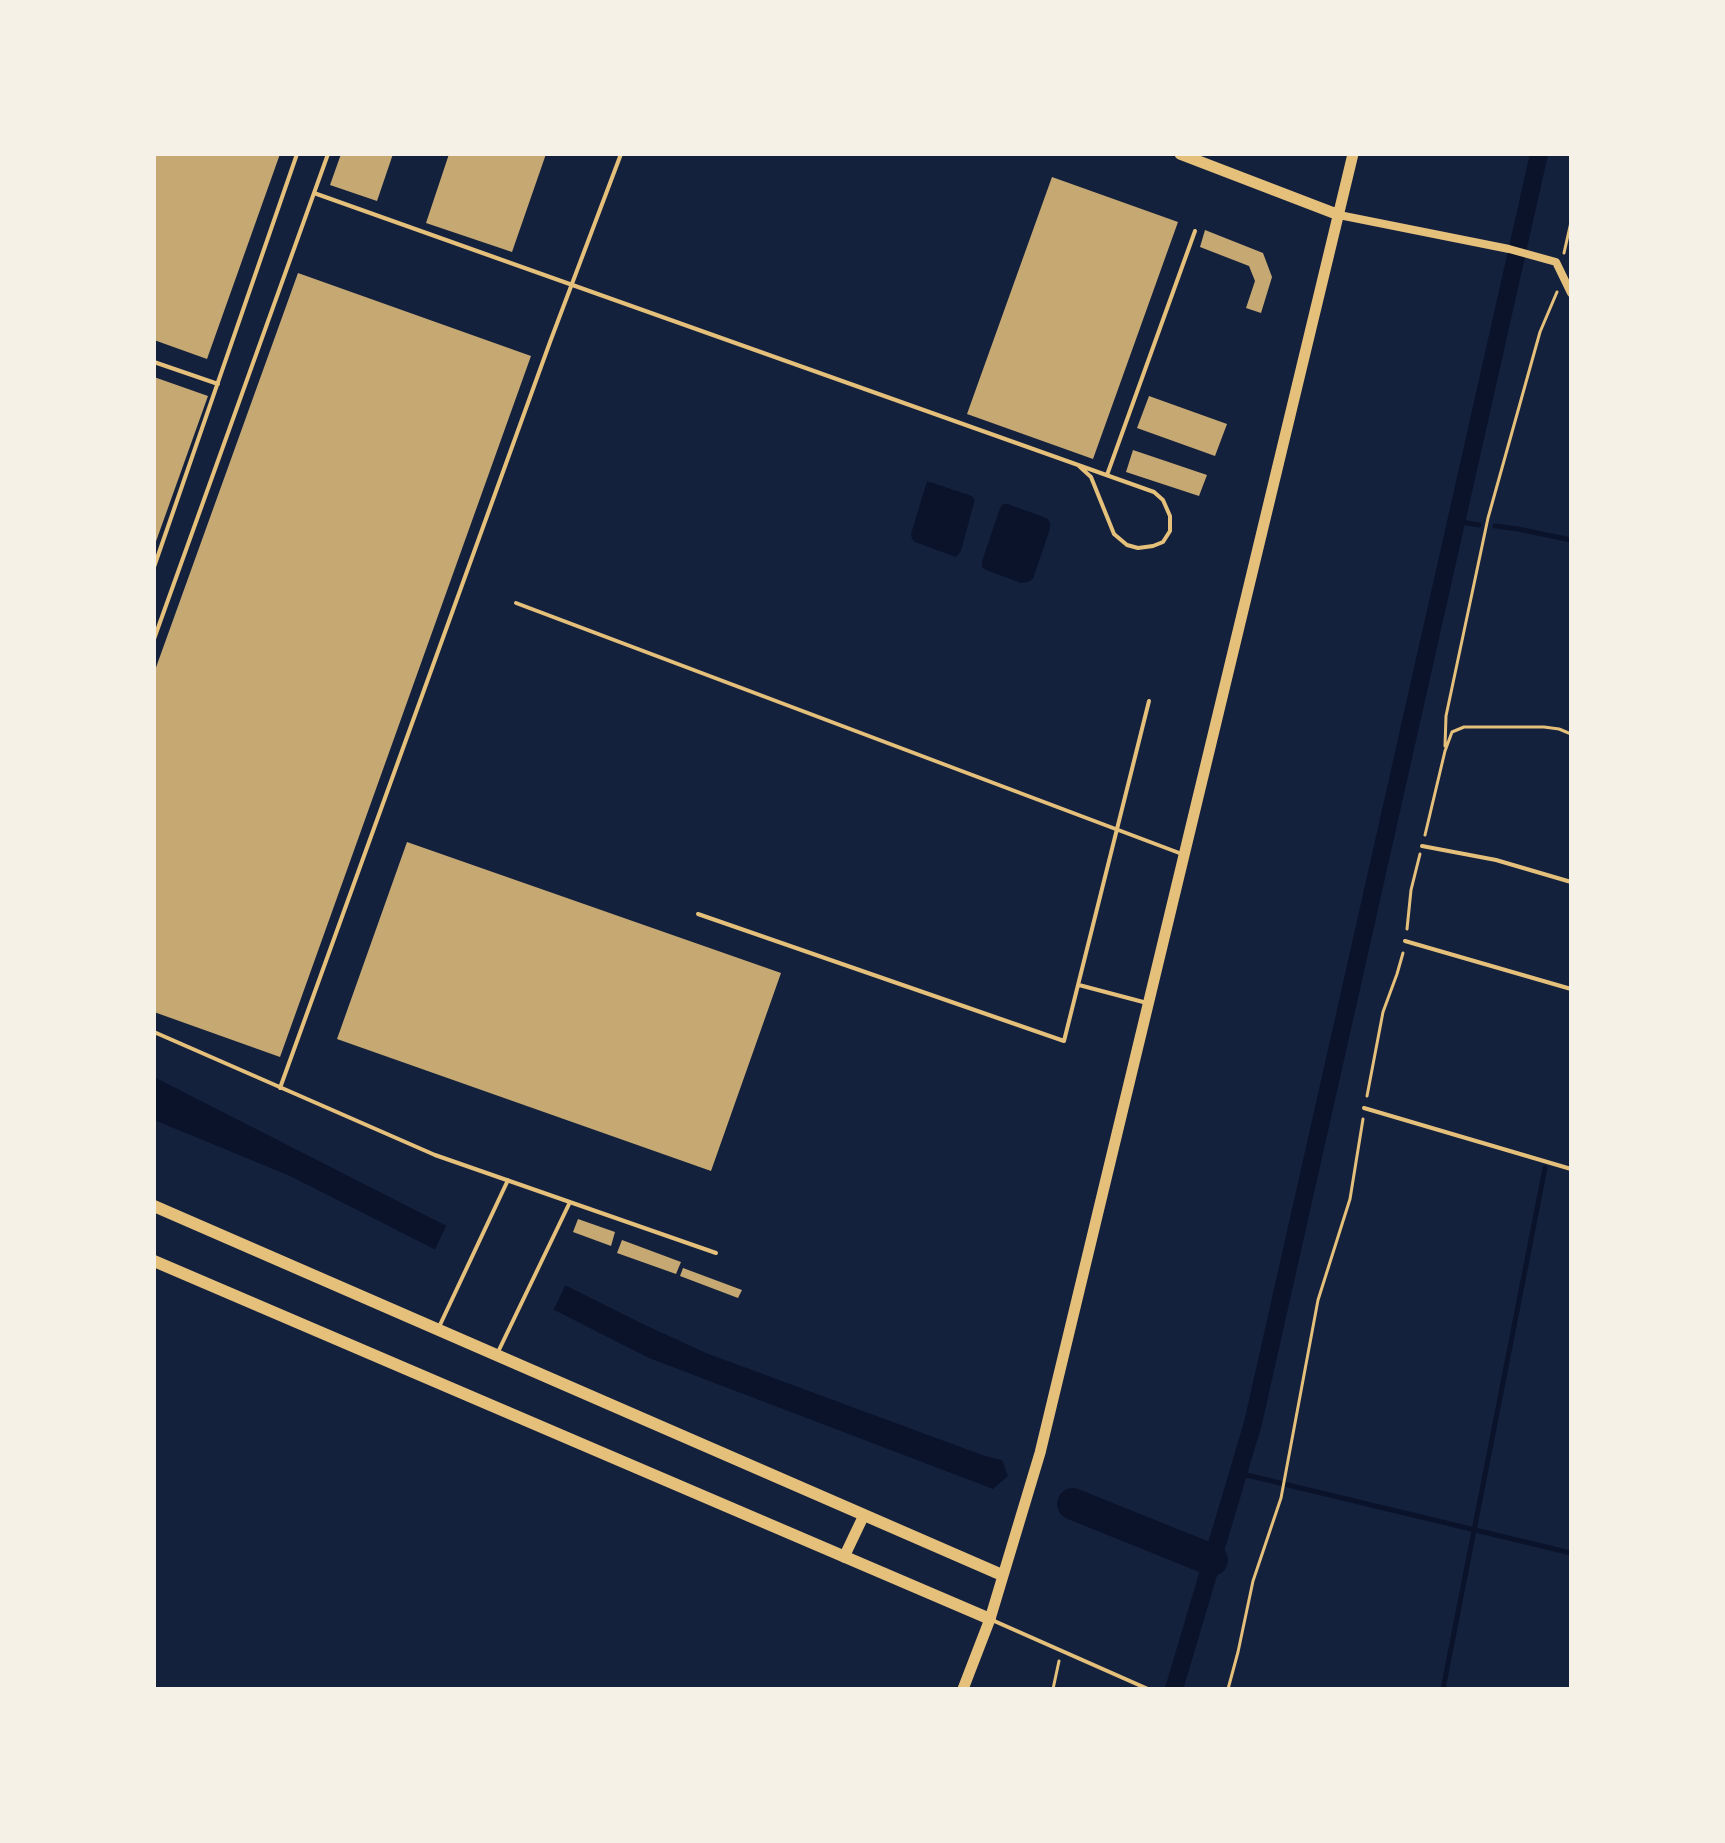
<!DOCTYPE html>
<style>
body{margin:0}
#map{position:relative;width:1725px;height:1843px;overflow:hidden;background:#14213d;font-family:Commissioner,sans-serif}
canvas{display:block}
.frame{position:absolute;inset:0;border:156px solid #f6f1e7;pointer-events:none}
</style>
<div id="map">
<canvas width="1725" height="1843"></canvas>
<div class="frame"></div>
</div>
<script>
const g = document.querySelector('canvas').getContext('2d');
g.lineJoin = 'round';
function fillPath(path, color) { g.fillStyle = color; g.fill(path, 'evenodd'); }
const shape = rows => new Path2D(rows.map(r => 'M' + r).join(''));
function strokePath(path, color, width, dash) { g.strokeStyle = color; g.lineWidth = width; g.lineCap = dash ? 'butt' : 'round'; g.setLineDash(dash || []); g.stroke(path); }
fillPath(shape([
 [927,481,972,496,975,499,961,551,956,557,915,542,912,539,911,534],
 [1003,504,1008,504,1041,516,1048,519,1050,523,1050,529,1033,579,1028,582,1021,583,986,570,982,567,982,561,1000,508],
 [154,1077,417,1211,643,1324,706,1353,985,1456,1002,1460,1008,1476,993,1489,649,1358,290,1176,154,1120]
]), '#0b132b');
fillPath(shape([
 [448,1222,567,1282,552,1313,433,1254]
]), '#14213d');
strokePath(shape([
 [1456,521,1479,525],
 [1495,526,1518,529,1571,540],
 [1238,1473,1571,1553],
 [1443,1689,1545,1168]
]), '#0b132b', 5);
strokePath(shape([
 [1174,1689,1253,1423,1539,154]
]), '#0b132b', 18);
strokePath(shape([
 [1073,1504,1212,1560]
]), '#0b132b', 32);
fillPath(shape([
 [154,154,280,154,207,359,154,340],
 [341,154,393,154,377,201,330,185],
 [449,154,546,154,512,252,426,223],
 [1052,177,1178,222,1093,459,967,414],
 [1205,230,1263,253,1272,277,1261,313,1246,308,1255,281,1249,266,1200,247],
 [298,273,531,356,280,1057,154,1012,154,673],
 [154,377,208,396,154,547],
 [1149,396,1227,424,1215,456,1137,428],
 [1133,450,1207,475,1199,496,1126,472],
 [407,842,781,973,711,1171,337,1039],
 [578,1219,615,1232,611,1246,573,1232],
 [622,1240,681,1262,676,1274,617,1253],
 [683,1268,742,1290,738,1298,680,1276]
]), '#c6a872');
strokePath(shape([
 [1564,253,1571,222],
 [1445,746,1446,716,1488,518,1540,332,1557,292],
 [1425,835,1445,751,1452,732,1464,727,1544,727,1559,729,1571,734],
 [1407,929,1411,890,1420,854],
 [1367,1096,1383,1012,1397,974,1403,953],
 [1053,1689,1059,1661],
 [1228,1689,1238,1652,1253,1581,1281,1498,1318,1300,1350,1199,1363,1119]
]), '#e5c07b', 3);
strokePath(shape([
 [314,193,1154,492,1163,500,1170,516,1170,531,1163,542,1153,546,1138,548,1127,545,1114,534,1091,477,1079,466],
 [154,362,218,384],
 [1107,475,1195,231],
 [154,567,297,154],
 [516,603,1182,854],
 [154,639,328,154],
 [1422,846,1496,860,1571,882],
 [698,914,1064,1041,1149,701],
 [1405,941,1571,989],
 [1079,985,1147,1003],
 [154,1032,435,1155,716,1253],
 [280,1088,550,342,621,154],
 [1364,1108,1571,1169],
 [439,1327,508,1180],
 [498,1352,570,1202],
 [992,1620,1148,1689]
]), '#e5c07b', 4);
strokePath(shape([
 [1339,215,1509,249,1556,262,1571,293]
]), '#e5c07b', 8);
strokePath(shape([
 [1180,154,1339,215],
 [844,1557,864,1515],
 [963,1689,990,1619,1040,1453,1353,154]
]), '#e5c07b', 11);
strokePath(shape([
 [154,1206,1002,1575],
 [154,1261,990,1619]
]), '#e5c07b', 12);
</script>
